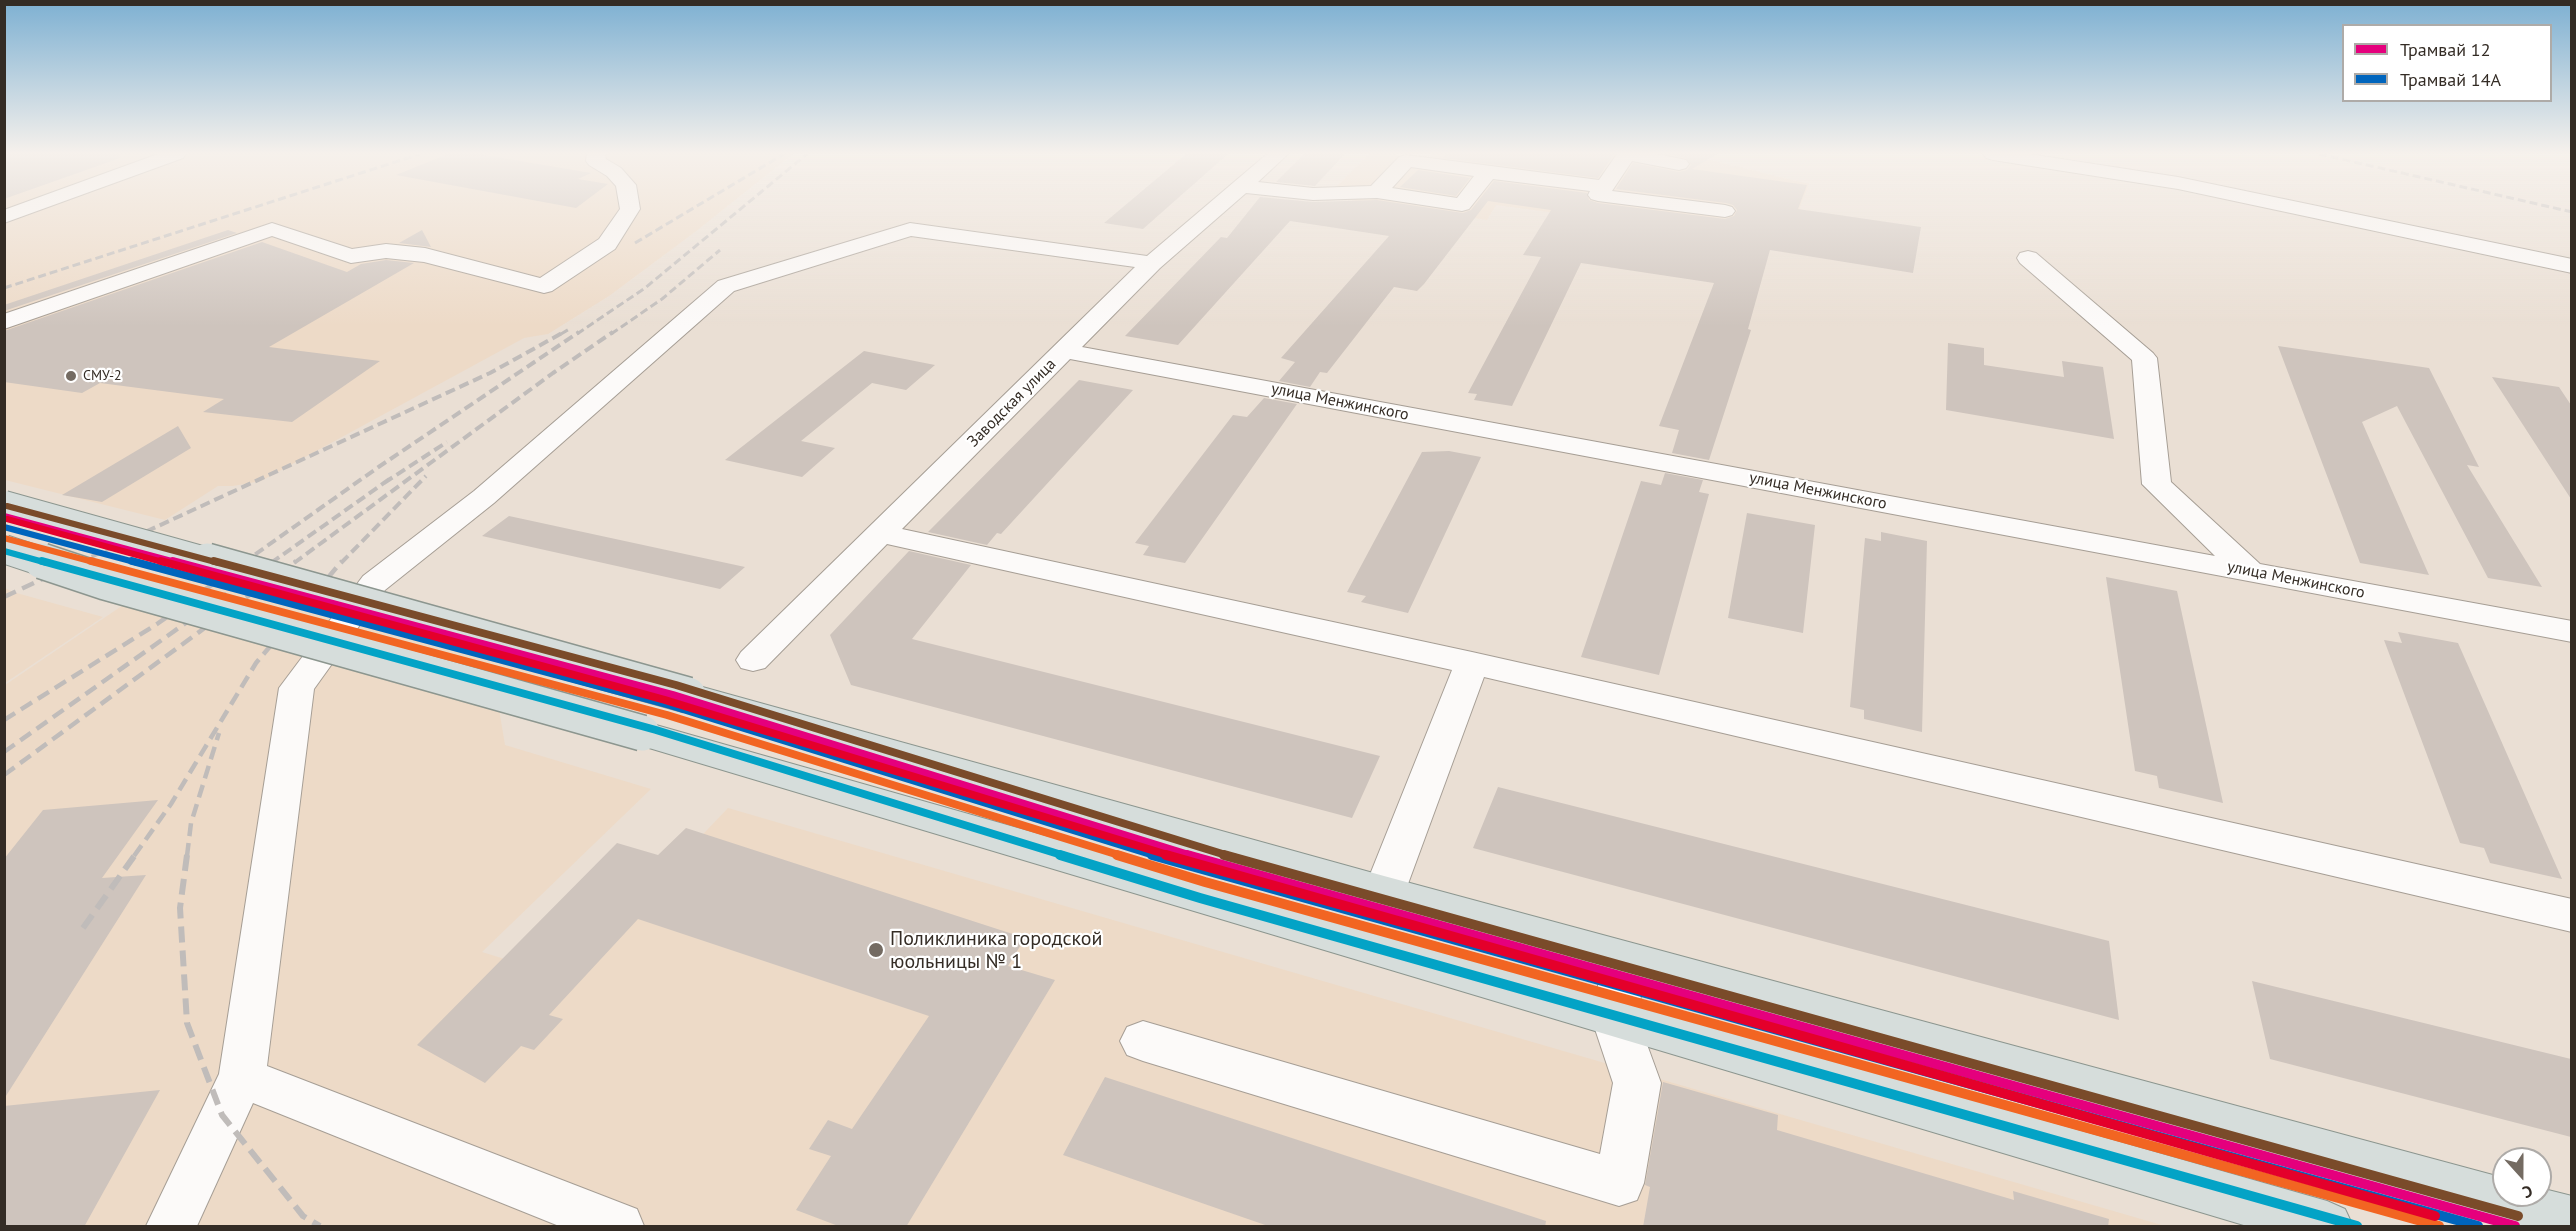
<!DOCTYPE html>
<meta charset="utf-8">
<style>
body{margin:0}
#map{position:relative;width:2576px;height:1231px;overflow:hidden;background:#eadfd4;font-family:"PT Sans",sans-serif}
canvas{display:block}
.frame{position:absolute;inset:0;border:6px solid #342c25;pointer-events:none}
.legend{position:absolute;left:2342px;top:24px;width:210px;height:78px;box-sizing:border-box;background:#fff;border:2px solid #aeaba8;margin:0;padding:8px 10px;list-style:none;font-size:18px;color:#342c25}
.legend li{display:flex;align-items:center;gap:12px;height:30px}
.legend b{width:30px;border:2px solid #aeaba8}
.north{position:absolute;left:2492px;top:1147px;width:60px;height:60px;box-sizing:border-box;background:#fff;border:2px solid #aeaba8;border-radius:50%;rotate:159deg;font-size:16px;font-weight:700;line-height:24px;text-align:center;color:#342c25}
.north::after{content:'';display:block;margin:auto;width:21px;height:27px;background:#746b62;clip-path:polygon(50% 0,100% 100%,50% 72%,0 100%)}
</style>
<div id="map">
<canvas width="2576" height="1231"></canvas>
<div class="frame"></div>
<ul class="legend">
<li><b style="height:8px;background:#e5007d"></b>Трамвай 12</li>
<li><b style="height:8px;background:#0065bd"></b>Трамвай 14А</li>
</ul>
<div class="north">С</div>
</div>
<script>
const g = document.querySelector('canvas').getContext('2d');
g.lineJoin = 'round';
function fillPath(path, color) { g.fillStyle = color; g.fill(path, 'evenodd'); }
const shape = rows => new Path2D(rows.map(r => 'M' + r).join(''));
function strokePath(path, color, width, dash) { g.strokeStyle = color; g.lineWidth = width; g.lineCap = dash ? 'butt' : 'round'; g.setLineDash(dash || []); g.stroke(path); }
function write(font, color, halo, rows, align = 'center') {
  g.font = font + ' "PT Sans",sans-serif'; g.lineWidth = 4.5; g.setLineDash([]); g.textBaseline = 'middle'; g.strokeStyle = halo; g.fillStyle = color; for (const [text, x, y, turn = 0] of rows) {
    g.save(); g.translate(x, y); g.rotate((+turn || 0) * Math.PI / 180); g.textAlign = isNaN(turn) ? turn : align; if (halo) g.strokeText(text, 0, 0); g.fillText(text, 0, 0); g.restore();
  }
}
fillPath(shape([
 [5,154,793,154,695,232,609,296,548,334,524,338,261,481,233,486,218,486,165,520,5,480],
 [1369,154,1390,154,1427,159,1432,154,1686,154,1809,184,1799,209,1782,231,1718,235,1496,205,1487,220,1336,198,1333,190],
 [203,551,568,673,528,693,497,697,505,745,651,789,482,952,566,978,728,808,2165,1226,5,1226,5,685],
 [5,588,13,592,103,617,5,683]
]), '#eddac7');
fillPath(shape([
 [4,154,119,154,120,158,4,199],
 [448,154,479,154,591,173,578,179,608,184,576,208,396,175],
 [1186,154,1228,154,1143,229,1104,223],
 [1304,154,1345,154,1315,186,1276,182],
 [1446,154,1614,154,1598,178,1443,158],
 [1668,154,1717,154,1692,169,1807,185,1798,209,1921,227,1913,273,1770,250,1748,329,1751,330,1709,460,1672,453,1679,430,1659,426,1714,283,1581,263,1512,406,1474,400,1477,394,1468,393,1541,257,1523,255,1551,210,1488,201,1424,284,1417,291,1394,287,1327,373,1320,372,1310,387,1279,381,1295,362,1281,358,1389,236,1290,221,1178,345,1125,336,1221,237,1227,238,1260,197,1313,202,1377,200,1463,213,1471,210,1494,181,1587,193,1589,200,1598,203,1725,219,1734,216,1737,210,1733,205,1726,203,1616,189,1633,163,1679,172,1687,170,1691,165,1686,158],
 [1418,170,1470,178,1456,196,1400,187],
 [228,230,237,233,4,311,4,305],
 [422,230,431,247,399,243],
 [262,242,347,272,361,264,386,260,414,263,269,347,380,361,292,422,203,412,224,399,100,383,82,393,4,382,4,331],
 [1948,343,1984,348,1984,365,2064,377,2062,361,2103,367,2114,439,1946,410],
 [2278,346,2429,368,2479,467,2467,465,2542,587,2488,578,2397,406,2362,422,2429,575,2360,563],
 [864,351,935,365,906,390,872,383,801,441,835,448,802,477,725,460],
 [2492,377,2559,387,2571,405,2571,499],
 [1079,380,1133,390,1001,534,997,533,987,545,928,532],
 [1264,398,1297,404,1185,563,1143,555,1149,546,1135,543,1233,415,1247,417],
 [178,426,191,448,102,502,62,495],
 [1449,451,1481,457,1408,613,1361,602,1366,596,1347,592,1422,452],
 [1665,473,1703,480,1699,492,1709,494,1659,675,1581,657,1641,481,1661,485],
 [1747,513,1815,525,1803,633,1728,618],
 [509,516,745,567,720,589,482,536],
 [1881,532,1927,541,1922,732,1864,719,1864,710,1850,707,1865,538,1881,541],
 [909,551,971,565,912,639,1380,756,1352,818,851,685,830,635],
 [2106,577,2177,591,2223,803,2159,788,2157,776,2135,771],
 [2398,632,2458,643,2562,879,2490,863,2484,848,2460,843,2384,640,2402,643],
 [1498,787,2109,941,2119,1020,1473,848],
 [158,800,102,878,146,875,4,1099,4,859,43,810],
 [686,828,1025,938,1008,966,1055,980,906,1227,841,1227,796,1210,831,1156,809,1149,828,1120,852,1129,929,1016,638,919,549,1015,563,1019,534,1050,521,1046,485,1083,417,1045,617,843,658,855],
 [2252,981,2571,1059,2571,1137,2270,1059],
 [1105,1077,1546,1221,1545,1227,1271,1227,1063,1155],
 [1663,1082,1778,1115,1777,1130,2014,1200,2013,1191,2109,1219,2108,1227,1643,1227,1650,1187,1645,1185],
 [160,1090,84,1227,4,1227,4,1106]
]), '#cec4bd');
const minor = shape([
 [158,154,186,154,183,158,4,223,4,210,158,154],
 [587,154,605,154,606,159,621,168,636,185,640,209,615,249,552,291,544,293,424,262,386,258,351,263,272,236,4,329,4,314,272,223,352,249,386,244,425,248,540,278,599,239,620,209,616,186,607,176,589,165,586,161,587,154],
 [1267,154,1288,154,1258,182,1313,188,1371,186,1399,157,1406,155,1599,180,1617,154,1657,154,1686,160,1689,164,1686,168,1679,170,1632,161,1612,191,1725,205,1732,207,1735,211,1732,215,1725,217,1598,201,1591,199,1588,195,1590,191,1493,179,1469,209,1462,211,1377,198,1313,200,1246,193,1160,268,1082,347,2215,556,2142,484,2132,360,2020,263,2017,258,2020,253,2028,251,2036,253,2153,353,2157,358,2171,482,2260,564,2572,621,2572,642,1070,359,902,529,1472,652,2572,899,2572,932,1484,677,1405,892,1399,903,1384,908,1369,903,1363,892,1452,670,887,544,765,668,753,671,741,668,736,660,741,652,1135,267,911,236,734,291,494,503,385,590,314,689,267,1066,637,1209,644,1226,559,1226,253,1103,197,1226,146,1226,219,1074,279,688,363,576,474,491,718,281,910,223,1147,256,1267,154],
 [1411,167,1474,176,1457,198,1392,188,1411,167],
 [1983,154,2029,154,2178,177,2572,259,2572,273,2178,189,1993,160,1986,158,1983,154],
 [1626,942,1641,947,1648,959,1637,1017,1661,1083,1644,1183,1637,1200,1619,1206,1143,1061,1127,1055,1120,1041,1127,1027,1143,1021,1600,1154,1613,1083,1591,1017,1604,959,1611,947,1626,942]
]);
const major = shape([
 [688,683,1384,876,2504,1178,2504,1195,2540,1195,2540,1188,2572,1196,2572,1226,2505,1226,1384,908,675,703,670,695,675,687,688,683],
 [642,721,2327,1201,2345,1209,2353,1226,2247,1226,629,742,624,733,629,724,642,721]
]);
strokePath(minor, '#a69e95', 2);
strokePath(major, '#8c968f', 2);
fillPath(minor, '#fcfaf9');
fillPath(major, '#d6dddb');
strokePath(shape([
 [2319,154,2572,212],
 [635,243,784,154],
 [4,288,420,154],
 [561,334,571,328],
 [577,334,645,288,807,154],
 [611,334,662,299,720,250]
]), '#c0bcba', 3, [8, 4]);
strokePath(shape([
 [384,483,447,442],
 [78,563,490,373,564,332],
 [243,563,380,466,579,332],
 [271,563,391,478],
 [294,563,553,373,613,332],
 [341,563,426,476]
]), '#c0bcba', 4, [10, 5]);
strokePath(shape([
 [4,597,81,561],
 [4,720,157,624,245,561],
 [4,752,273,561],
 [4,775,296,561],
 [134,856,171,804,256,663,342,561],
 [187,856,191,823,219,733]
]), '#c0bcba', 4.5, [13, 7]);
strokePath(shape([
 [187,855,180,908,187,1023,222,1115,303,1216,320,1226],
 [83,928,135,855]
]), '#c0bcba', 6, [16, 8]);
const majorBridgeFar1 = shape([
 [4,505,212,563],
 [4,549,46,563]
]);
const majorBridge = shape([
 [42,561,105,582,642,733],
 [207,561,688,695]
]);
strokePath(majorBridgeFar1, '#8c968f', 30, []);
strokePath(majorBridge, '#8c968f', 38, []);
strokePath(majorBridgeFar1, '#d6dddb', 28);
strokePath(majorBridge, '#d6dddb', 35);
strokePath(shape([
 [4,516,179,563]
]), '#e5007d', 6);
strokePath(shape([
 [173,561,673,695,1192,856]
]), '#e5007d', 8);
strokePath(shape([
 [1187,855,2515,1226]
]), '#e5007d', 10);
strokePath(shape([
 [4,527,138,563]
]), '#0065bd', 6);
strokePath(shape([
 [132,561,670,705,1157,856]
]), '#0065bd', 8);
strokePath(shape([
 [1152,855,2478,1226]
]), '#0065bd', 10);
strokePath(shape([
 [7,506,219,563]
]), '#7a4b2a', 6);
strokePath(shape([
 [214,561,676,685,1229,856]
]), '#7a4b2a', 8);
strokePath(shape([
 [1224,855,2518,1216]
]), '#7a4b2a', 10);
strokePath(shape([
 [4,538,97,563]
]), '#f26522', 6);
strokePath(shape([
 [91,561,667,715,1122,856]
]), '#f26522', 8);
strokePath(shape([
 [1117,855,1205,882,2439,1226]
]), '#f26522', 10);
strokePath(shape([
 [7,519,166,563]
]), '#e4002b', 6);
strokePath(shape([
 [161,561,665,700,1171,856]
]), '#e4002b', 8);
strokePath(shape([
 [1166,855,2435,1216]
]), '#e4002b', 10);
strokePath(shape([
 [4,551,47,563]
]), '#03a3c6', 6);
strokePath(shape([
 [42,561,656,730,1065,856]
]), '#03a3c6', 8);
strokePath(shape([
 [1060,855,1200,898,2357,1226]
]), '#03a3c6', 10);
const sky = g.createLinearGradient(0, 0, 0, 326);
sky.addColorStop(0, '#7db0d2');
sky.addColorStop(0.47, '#f6f1ec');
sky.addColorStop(1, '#f6f1ec00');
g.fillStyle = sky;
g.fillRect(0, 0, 2576, 326);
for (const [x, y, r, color] of [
 [71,376,6,"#746b62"],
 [876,950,8,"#746b62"]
]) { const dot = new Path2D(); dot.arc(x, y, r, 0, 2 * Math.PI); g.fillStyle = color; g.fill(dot); strokePath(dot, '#fff', 2); }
write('14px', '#342c25', '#fff', [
 ["СМУ-2",83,376]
], 'left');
write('16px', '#342c25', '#fff', [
 ["улица Менжинского",1340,402,11],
 ["Заводская улица",1012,403,-45],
 ["улица Менжинского",1818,491,11],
 ["улица Менжинского",2296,580,11]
]);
write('20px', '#342c25', '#fff', [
 ["Поликлиника городской",890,939],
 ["юольницы № 1",890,962]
], 'left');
</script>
